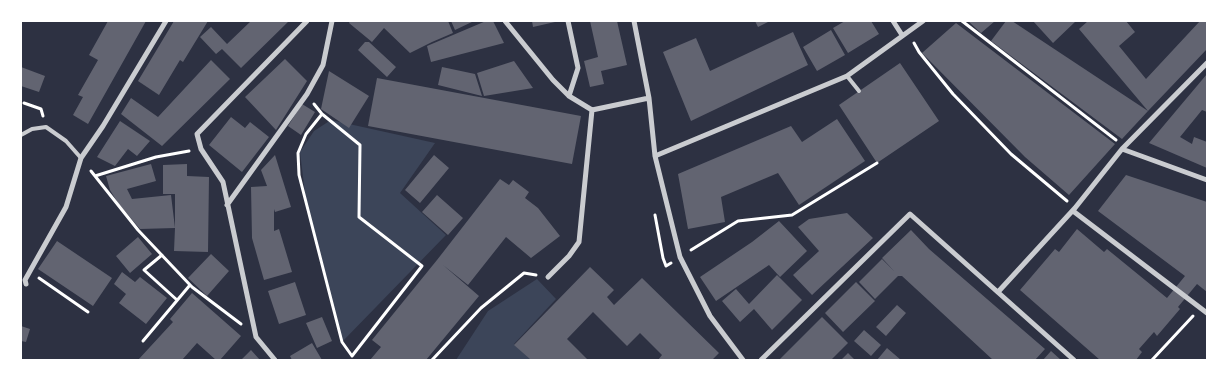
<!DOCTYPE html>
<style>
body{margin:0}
#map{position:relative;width:1228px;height:381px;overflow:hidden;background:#2d3142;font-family:Jost,sans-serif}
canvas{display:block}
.frame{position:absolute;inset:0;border:22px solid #fff;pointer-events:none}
</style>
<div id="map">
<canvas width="1228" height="381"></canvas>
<div class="frame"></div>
</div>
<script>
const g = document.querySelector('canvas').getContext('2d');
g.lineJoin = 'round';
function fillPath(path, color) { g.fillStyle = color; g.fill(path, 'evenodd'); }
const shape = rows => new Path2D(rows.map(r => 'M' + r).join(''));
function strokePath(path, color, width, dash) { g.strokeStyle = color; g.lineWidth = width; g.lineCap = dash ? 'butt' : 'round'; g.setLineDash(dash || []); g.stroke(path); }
fillPath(shape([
 [331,120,435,143,400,193,446,235,342,342,306,202,300,152,314,131],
 [537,279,556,299,514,344,531,360,456,360,488,311]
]), '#3c4559');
fillPath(shape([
 [108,21,146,21,88,124,73,115,83,97,78,95,98,60,89,55],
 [174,21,208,21,183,62,180,60,159,95,138,81],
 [251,21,289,21,241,68,222,49,216,54,200,37,211,27,227,44],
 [350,21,448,21,453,33,432,42,410,53,384,28,372,42,349,23],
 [451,21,474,21,455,30],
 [486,21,493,21,504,43,431,62,427,46],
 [532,21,555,21,555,22,533,27],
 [590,21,617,21,627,65,601,71,604,84,590,87,584,61,598,57],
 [755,21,770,21,758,27],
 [845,21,871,21,879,34,848,53,833,28],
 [968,21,995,21,981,33],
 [1006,21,1012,21,1148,111,1122,139,991,41],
 [1033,21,1076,21,1053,43],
 [1088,21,1126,21,1135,32,1119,46,1146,79,1200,21,1207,21,1207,49,1148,111,1079,29],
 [956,23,1115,144,1069,195,1025,157,922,53],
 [831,30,845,55,817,71,803,47],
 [793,32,808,65,691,121,663,52,696,38,710,71],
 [365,42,369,42,396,67,387,77,358,50],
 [285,59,307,81,276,130,245,97],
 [211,60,230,79,162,146,121,114,131,98,158,117],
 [514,61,533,88,484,96,477,73],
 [900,63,939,121,877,163,839,105],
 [21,67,45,76,39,92,21,86],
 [442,67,475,74,482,96,438,85],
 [329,71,369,96,349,128,321,109],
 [1207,74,1207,112,1202,110,1180,137,1192,144,1194,137,1207,142,1207,168,1149,143],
 [377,78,581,116,572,164,368,126],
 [302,104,315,112,301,135,288,126],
 [231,117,245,128,250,122,269,137,242,172,209,145],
 [837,119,865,161,799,205,778,173,721,197,725,222,688,229,678,174,791,126,802,142],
 [120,121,150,141,137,156,128,149,115,166,97,157],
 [275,155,291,207,275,212,274,209,274,231,279,229,292,272,264,280,252,238,251,187,267,186,261,170],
 [434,155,449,168,420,203,405,190],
 [151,164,156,181,127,189,132,199,171,195,175,228,175,194,163,194,163,165,187,164,187,176,209,177,208,252,174,251,175,228,140,229,118,203,110,190,106,176],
 [1126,175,1207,202,1207,292,1197,284,1178,307,1180,309,1157,336,1154,332,1139,349,1142,352,1136,360,1100,360,1020,290,1055,249,1059,252,1077,229,1104,252,1107,249,1167,298,1185,276,1098,211],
 [500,179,509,185,513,180,529,192,525,198,538,208,560,236,531,258,506,237,468,285,443,265,479,296,426,360,370,360,381,347,372,340,437,260],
 [437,195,463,218,448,235,422,212],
 [847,213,873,238,812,295,793,275,819,251,798,227,809,219],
 [779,221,807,251,780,277,769,265,716,301,700,277,752,242],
 [911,230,929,249,1045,349,1035,360,993,360,902,276,898,276,875,299,859,282,882,259,894,271,882,258],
 [138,237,152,254,130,273,116,256],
 [57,241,112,278,93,306,38,269],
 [211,254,229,271,207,296,188,278],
 [590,267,614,290,607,297,614,305,642,278,719,353,712,360,658,360,662,355,640,333,627,346,593,312,567,339,588,360,531,360,514,345],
 [122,272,135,282,140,277,167,298,146,324,119,303,126,294,114,284],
 [777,275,802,300,772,330,754,309,740,322,722,301,736,289,749,304],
 [295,282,306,315,279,324,268,291],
 [856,282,875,301,843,332,825,313],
 [192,293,241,336,220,360,216,360,197,343,182,360,138,360,173,322,170,319],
 [897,305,906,313,886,336,876,327],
 [322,317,332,341,317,348,306,323],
 [822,317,848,343,831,360,779,360],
 [21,326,30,329,26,342,21,341],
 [864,330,881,345,871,356,854,341],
 [312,343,322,360,292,360,290,356],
 [887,348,901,360,877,360],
 [251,350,260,360,241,360],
 [1051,351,1061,360,1043,360],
 [848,353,855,360,841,360]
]), '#626471');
strokePath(shape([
 [962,21,1116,140],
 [914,43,919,52,953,94,1011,154,1067,201],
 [24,103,41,109,43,116],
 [314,104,322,114,360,145,359,217,422,266,352,356,342,342,299,175,298,153,306,134,322,114],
 [91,171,138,230,192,287,241,324],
 [95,176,156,157,189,151],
 [655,215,663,258,666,266,671,263],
 [691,250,738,221,792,215,877,163],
 [162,255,144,270,177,300],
 [39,278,88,312],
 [143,341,190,285],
 [432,360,481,308,524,273,536,275],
 [1152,360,1193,316]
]), '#fff', 3);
strokePath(shape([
 [847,76,859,91],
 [21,135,32,129,46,127,66,141,81,158]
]), '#caccd0', 4);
strokePath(shape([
 [505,21,553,80,569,96,592,110,649,98],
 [568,21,578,68,569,96],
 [634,21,649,98,655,156,680,257,710,316,743,360],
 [893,21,902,35],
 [1122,149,1207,180],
 [655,156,847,76,923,21],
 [227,205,307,94,323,65,332,21],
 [1073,211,1207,313],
 [548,277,569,256,579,242,592,110],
 [26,284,25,280,66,207,81,158,103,126,166,21],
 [998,292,1075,208,1122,149,1207,63],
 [275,360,256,337,223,182,201,149,197,134,307,21],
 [761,360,910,214,1074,360]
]), '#caccd0', 5);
</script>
